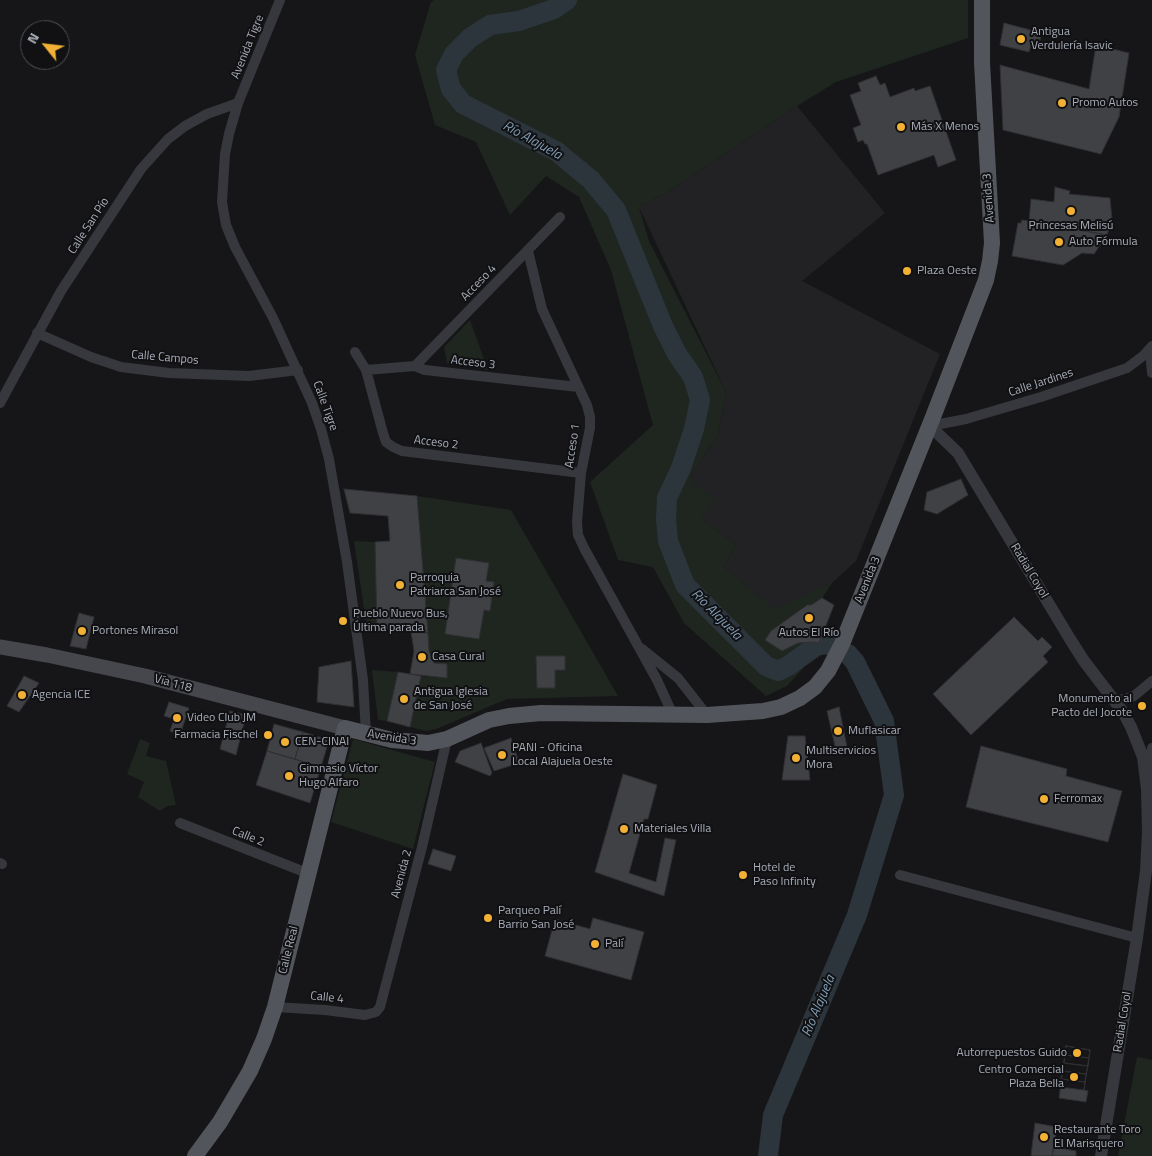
<!DOCTYPE html>
<meta charset="utf-8">
<style>
body{margin:0}
#map{position:relative;width:1152px;height:1156px;overflow:hidden;background:#161618;font-family:"Titillium Web",sans-serif}
canvas{display:block}
.north{position:absolute;left:20px;top:20px;width:50px;height:50px;box-sizing:border-box;background:#111113;border:1px solid #4d4f55;border-radius:50%;rotate:299deg;font-size:14px;font-weight:700;line-height:20px;text-align:center;color:#a8adb8}
.north::after{content:'';display:block;margin:auto;width:18px;height:22px;background:#f2b134;clip-path:polygon(50% 0,100% 100%,50% 72%,0 100%)}
</style>
<div id="map">
<canvas width="1152" height="1156"></canvas>
<div class="north">N</div>
</div>
<script>
const g = document.querySelector('canvas').getContext('2d');
g.lineJoin = 'round';
function fillPath(path, color) { g.fillStyle = color; g.fill(path, 'evenodd'); }
const shape = rows => new Path2D(rows.map(r => 'M' + r).join(''));
function strokePath(path, color, width, dash) { g.strokeStyle = color; g.lineWidth = width; g.lineCap = dash ? 'butt' : 'round'; g.setLineDash(dash || []); g.stroke(path); }
function write(font, color, halo, rows, align = 'center') {
  g.font = font + ' "Titillium Web",sans-serif'; g.lineWidth = 4; g.setLineDash([]); g.textBaseline = 'middle'; g.strokeStyle = halo; g.fillStyle = color; for (const [text, x, y, turn = 0] of rows) {
    g.save(); g.translate(x, y); g.rotate((+turn || 0) * Math.PI / 180); g.textAlign = isNaN(turn) ? turn : align; if (halo) g.strokeText(text, 0, 0); g.fillText(text, 0, 0); g.restore();
  }
}
fillPath(shape([
 [797,106,885,213,802,281,940,354,856,561,833,582,774,610,724,567,736,544,701,519,691,475,718,434,726,392,639,207,664,194]
]), '#222225');
fillPath(shape([
 [434,0,968,0,968,38,836,82,797,106,664,194,639,207,649,241,726,392,718,434,691,475,694,485,714,498,701,519,736,544,724,567,774,609,833,582,822,598,811,605,806,605,772,631,765,640,782,651,798,643,830,639,787,686,766,696,684,623,653,567,618,560,590,482,653,425,611,270,579,197,546,176,510,215,476,142,435,125,415,55,431,2],
 [470,320,488,370,447,363,444,347],
 [417,496,511,510,618,696,507,699,436,729,426,731,410,727,421,676,447,678,447,665,434,663,429,651],
 [354,541,375,542,377,629,367,629],
 [372,670,398,672,387,721,378,720],
 [140,739,150,743,146,756,166,761,176,805,167,806,160,811,138,797,144,782,127,774],
 [353,739,435,762,413,849,331,822],
 [1137,1057,1152,1060,1152,1156,1118,1156]
]), '#1e261f');
strokePath(shape([
 [567,0,554,9,519,21,490,25,470,38,454,54,446,70,451,89,463,104,556,151,591,180,616,210,663,326,677,354,693,377,700,400,694,429,681,468,667,498,666,519,668,541,685,585,766,666,778,671,788,666,816,646,827,644,848,654,855,662,884,721,894,795,857,915,773,1115,768,1156]
]), '#2c353c', 20);
const building = shape([
 [1004,23,1042,33,1038,47,1031,45,1029,52,1000,45,1004,23],
 [1096,45,1129,53,1119,117,1101,154,1003,130,1000,65,1089,89,1096,45],
 [876,76,880,85,885,83,890,97,914,88,915,91,930,86,956,160,938,167,934,155,878,175,867,144,865,144,863,140,858,142,853,128,861,125,850,95,861,91,858,83,876,76],
 [1055,187,1070,191,1069,194,1110,198,1112,220,1107,235,1029,221,1031,199,1054,202,1055,187],
 [1022,220,1029,221,1107,235,1094,254,1082,253,1063,265,1012,256,1018,223,1021,223,1022,220],
 [961,479,968,495,937,514,924,510,927,492,961,479],
 [344,489,417,496,428,633,377,629,375,542,390,541,388,516,350,513,344,489],
 [456,558,489,563,486,581,494,582,490,611,484,610,479,639,445,634,456,558],
 [822,598,834,605,819,643,814,642,798,643,782,651,765,640,771,631,807,605,811,605,822,598],
 [79,613,94,617,86,649,70,646,79,613],
 [1014,617,1038,641,1042,637,1052,647,1043,656,1048,662,971,735,933,694,1014,617],
 [411,632,428,633,429,651,434,663,447,664,447,678,410,674,414,651,411,632],
 [536,656,565,656,565,670,555,670,555,688,537,688,536,656],
 [351,661,354,707,317,702,319,667,351,661],
 [398,672,421,676,410,727,387,721,398,672],
 [24,676,39,683,19,712,7,706,24,676],
 [169,702,189,708,180,735,170,731,174,719,164,716,169,702],
 [839,707,848,752,837,755,827,711,839,707],
 [230,711,246,715,236,755,220,749,230,711],
 [274,724,303,732,295,759,267,751,274,724],
 [303,732,329,740,321,767,295,759,303,732],
 [788,736,805,736,810,780,782,780,788,736],
 [511,738,519,763,494,771,484,748,511,738],
 [481,743,492,773,490,776,455,762,460,751,481,743],
 [981,746,1067,769,1066,776,1122,791,1108,842,966,807,981,746],
 [267,751,321,767,310,803,256,785,267,751],
 [623,774,657,785,648,819,644,819,629,873,656,882,665,838,676,840,664,896,595,872,623,774],
 [433,849,456,856,451,871,428,864,433,849],
 [593,918,644,932,631,980,545,956,555,919,590,929,593,918],
 [1066,1046,1090,1050,1084,1090,1088,1091,1086,1102,1059,1098,1066,1046],
 [1066,1046,1090,1050,1089,1058,1065,1055,1066,1046],
 [1065,1055,1089,1058,1088,1066,1064,1063,1065,1055],
 [1064,1063,1088,1066,1086,1074,1062,1071,1064,1063],
 [1062,1071,1086,1074,1085,1082,1061,1079,1062,1071],
 [1061,1079,1085,1082,1084,1090,1060,1087,1061,1079],
 [1035,1123,1057,1127,1052,1156,1031,1156,1035,1123],
 [1054,1147,1076,1151,1076,1156,1052,1156,1054,1147]
]);
fillPath(building, '#404145');
strokePath(building, '#303034', 1);
strokePath(shape([
 [280,0,238,103,229,134,225,154,222,202,226,225,235,247,273,318,312,403,321,429,329,459,347,562,363,680,366,734],
 [528,251,542,309,587,405,590,417,590,428,581,473,577,522,578,535,584,548,657,680,673,715],
 [37,333,91,357,121,367,169,373,249,376,298,370],
 [1150,350,1152,373],
 [355,352,366,370,383,433,386,442,393,447,402,451,581,473],
 [415,366,560,217],
 [366,370,415,366,425,370,578,387],
 [0,403,61,291,141,169,168,139,185,126,207,114,238,103],
 [930,426,966,419,1041,397,1127,368,1143,356,1152,346],
 [642,649,678,678,707,715],
 [1114,700,1126,699,1134,696,1152,681],
 [1149,777,1152,748],
 [180,823,307,873],
 [0,863,2,864],
 [900,875,1137,938],
 [275,1007,325,1010,365,1015,376,1012,380,1007,422,847,447,739]
]), '#37383d', 10);
strokePath(shape([
 [930,426,958,453,1070,639,1084,661,1123,712,1131,727,1143,757,1147,789,1148,832,1146,871,1137,938,1101,1156]
]), '#37383d', 12);
strokePath(shape([
 [0,647,47,655,145,676,345,728]
]), '#45474d', 15);
strokePath(shape([
 [195,1156,220,1122,250,1071,264,1039,275,1007,345,728,392,740,428,743,447,739,489,720,509,716,541,713,707,715,763,711,781,707,800,698,815,687,828,671,842,644,933,417,986,280,990,261,992,243,982,63,982,0]
]), '#53555c', 16);
for (const [x, y, r, color] of [
 [1021,39,5,"#f2b134"],
 [1062,103,5,"#f2b134"],
 [901,127,5,"#f2b134"],
 [1071,211,5,"#f2b134"],
 [1059,242,5,"#f2b134"],
 [907,271,5,"#f2b134"],
 [400,585,5,"#f2b134"],
 [809,618,5,"#f2b134"],
 [343,621,5,"#f2b134"],
 [82,631,5,"#f2b134"],
 [422,657,5,"#f2b134"],
 [22,695,5,"#f2b134"],
 [404,699,5,"#f2b134"],
 [1142,706,5,"#f2b134"],
 [177,718,5,"#f2b134"],
 [838,731,5,"#f2b134"],
 [268,735,5,"#f2b134"],
 [285,742,5,"#f2b134"],
 [502,755,5,"#f2b134"],
 [796,758,5,"#f2b134"],
 [289,776,5,"#f2b134"],
 [1044,799,5,"#f2b134"],
 [624,829,5,"#f2b134"],
 [743,875,5,"#f2b134"],
 [488,918,5,"#f2b134"],
 [595,944,5,"#f2b134"],
 [1077,1053,5,"#f2b134"],
 [1074,1077,5,"#f2b134"],
 [1044,1137,5,"#f2b134"]
]) { const dot = new Path2D(); dot.arc(x, y, r, 0, 2 * Math.PI); g.fillStyle = color; g.fill(dot); strokePath(dot, '#111113', 2); }
write('12px', '#a8adb8', '#111113', [
 ["Antigua",1031,32],
 ["Verdulería Isavic",1031,46],
 ["Promo Autos",1072,103],
 ["Más X Menos",911,127],
 ["Princesas Melisú",1071,226,"center"],
 ["Auto Fórmula",1069,242],
 ["Plaza Oeste",917,271],
 ["Parroquia",410,578],
 ["Patriarca San José",410,592],
 ["Pueblo Nuevo Bus,",353,614],
 ["Última parada",353,628],
 ["Portones Mirasol",92,631],
 ["Autos El Río",809,633,"center"],
 ["Casa Cural",432,657],
 ["Antigua Iglesia",414,692],
 ["de San José",414,706],
 ["Agencia ICE",32,695],
 ["Monumento al",1132,699,"right"],
 ["Pacto del Jocote",1132,713,"right"],
 ["Video Club JM",187,718],
 ["Muflasicar",848,731],
 ["Farmacia Fischel",258,735,"right"],
 ["CEN-CINAI",295,742],
 ["PANI - Oficina",512,748],
 ["Local Alajuela Oeste",512,762],
 ["Multiservicios",806,751],
 ["Mora",806,765],
 ["Gimnasio Víctor",299,769],
 ["Hugo Alfaro",299,783],
 ["Ferromax",1054,799],
 ["Materiales Villa",634,829],
 ["Hotel de",753,868],
 ["Paso Infinity",753,882],
 ["Parqueo Palí",498,911],
 ["Barrio San José",498,925],
 ["Palí",605,944],
 ["Autorrepuestos Guido",1067,1053,"right"],
 ["Centro Comercial",1064,1070,"right"],
 ["Plaza Bella",1064,1084,"right"],
 ["Restaurante Toro",1054,1130],
 ["El Marisquero",1054,1144]
], 'left');
write('12px', '#a8adb8', '#111113', [
 ["Avenida Tigre",248,47,-68],
 ["Avenida 3",989,198,-94],
 ["Calle San Pío",89,226,-57],
 ["Acceso 4",479,283,-46],
 ["Calle Campos",165,358,5],
 ["Acceso 3",473,363,7],
 ["Calle Jardines",1041,383,-18],
 ["Calle Tigre",325,406,70],
 ["Acceso 2",436,443,7],
 ["Acceso 1",573,446,-81],
 ["Radial Coyol",1029,571,59],
 ["Avenida 3",868,580,-68],
 ["Vía 118",173,684,15],
 ["Avenida 3",392,738,9],
 ["Calle 2",248,837,22],
 ["Avenida 2",402,874,-75],
 ["Calle Real",289,950,-76],
 ["Calle 4",327,998,6],
 ["Radial Coyol",1123,1022,-81]
]);
write('italic 14px', '#7f9bb3', '#111113', [
 ["Río Alajuela",532,141,29],
 ["Río Alajuela",716,615,45],
 ["Río Alajuela",819,1006,-67]
]);
</script>
